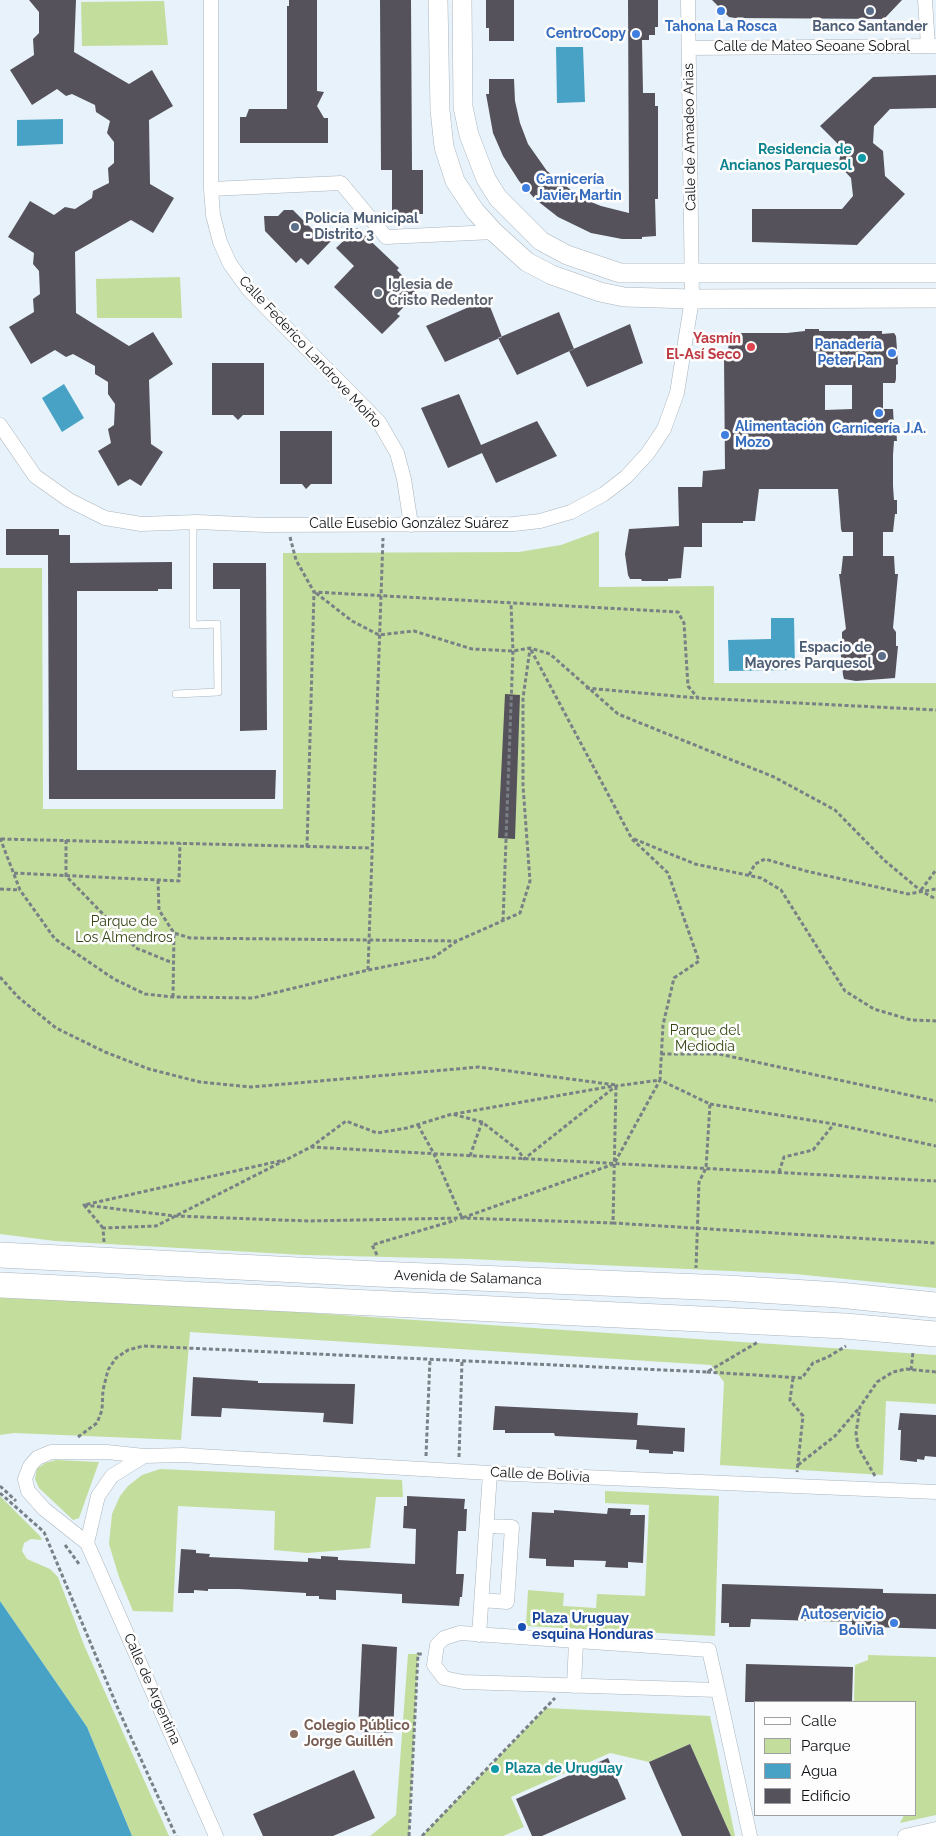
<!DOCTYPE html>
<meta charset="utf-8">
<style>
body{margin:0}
#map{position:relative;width:936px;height:1836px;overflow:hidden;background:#e7f2fa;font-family:Raleway,sans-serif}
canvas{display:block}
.legend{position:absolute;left:754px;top:1701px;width:162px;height:115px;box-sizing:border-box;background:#fdfdfd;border:1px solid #9d9fa0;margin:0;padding:6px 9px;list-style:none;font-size:15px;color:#0e1114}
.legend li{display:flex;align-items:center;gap:10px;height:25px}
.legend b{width:25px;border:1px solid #9d9fa0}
</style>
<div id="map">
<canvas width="936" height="1836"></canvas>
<ul class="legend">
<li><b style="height:6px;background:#fff"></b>Calle</li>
<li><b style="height:14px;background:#c3de9c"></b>Parque</li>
<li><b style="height:14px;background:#47a2c5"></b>Agua</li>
<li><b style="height:14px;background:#56525b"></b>Edificio</li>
</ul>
</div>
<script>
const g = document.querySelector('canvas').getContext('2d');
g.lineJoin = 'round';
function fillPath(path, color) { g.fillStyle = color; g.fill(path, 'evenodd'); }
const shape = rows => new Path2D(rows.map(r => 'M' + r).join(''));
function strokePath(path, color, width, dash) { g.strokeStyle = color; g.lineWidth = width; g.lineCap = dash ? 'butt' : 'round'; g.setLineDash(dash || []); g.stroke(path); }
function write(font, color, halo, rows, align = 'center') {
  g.font = font + ' Raleway,sans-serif'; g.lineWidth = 5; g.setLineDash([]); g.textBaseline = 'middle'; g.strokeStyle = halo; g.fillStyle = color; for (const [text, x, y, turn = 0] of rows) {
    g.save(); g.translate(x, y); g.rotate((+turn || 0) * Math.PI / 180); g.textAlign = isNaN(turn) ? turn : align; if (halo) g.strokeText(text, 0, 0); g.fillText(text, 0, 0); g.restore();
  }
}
fillPath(shape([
 [164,1,168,45,82,46,81,2],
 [180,277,182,318,97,318,96,279],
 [599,531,599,587,714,586,714,683,936,683,936,1288,795,1274,470,1259,304,1255,55,1241,0,1234,0,568,42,568,43,809,283,809,283,553,519,552,561,545],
 [0,1298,192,1305,936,1355,936,1404,886,1401,883,1475,720,1465,724,1382,711,1365,190,1332,181,1440,14,1433,0,1435],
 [56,1460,99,1462,79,1518,73,1520,39,1488,35,1479,37,1469,45,1463],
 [160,1469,402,1480,403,1497,376,1497,370,1548,307,1553,274,1550,275,1511,178,1506,173,1612,133,1611,119,1577,109,1544,112,1514,120,1496,128,1486,142,1475],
 [605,1491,719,1496,715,1636,526,1626,528,1590,564,1593,563,1606,596,1608,597,1594,645,1596,649,1505,605,1503],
 [0,1496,40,1536,42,1540,31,1539,24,1543,22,1551,27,1559,50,1569,58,1577,84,1645,169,1836,132,1836,87,1727,0,1601],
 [408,1654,418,1654,409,1836,370,1836,396,1815],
 [868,1655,936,1657,936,1815,900,1823,904,1815,915,1815,915,1702,854,1702,855,1665,868,1660],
 [546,1708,710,1716,735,1836,731,1836,690,1744,649,1762,610,1753,511,1797,524,1827,503,1836,422,1836]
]), '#c3de9c');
fillPath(shape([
 [556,47,583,47,585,102,557,103],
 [63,119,63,144,17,146,17,120],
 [64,384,84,418,62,432,42,398],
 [771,618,794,618,795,670,729,671,728,640,771,639],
 [0,1601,87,1727,132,1836,0,1836]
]), '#47a2c5');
fillPath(shape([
 [29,0,76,0,74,52,129,84,152,70,173,106,149,120,150,184,174,198,153,233,131,220,75,252,76,313,129,346,153,332,173,364,149,380,151,444,163,452,141,486,130,479,118,486,98,451,111,443,108,429,114,425,115,404,108,394,108,382,95,374,95,366,73,354,66,357,55,350,31,364,9,327,34,312,33,299,40,294,39,271,33,264,34,253,8,237,30,201,54,215,65,207,75,209,92,198,93,191,109,183,108,168,114,163,114,142,107,133,110,121,96,112,95,105,72,94,66,96,57,89,32,105,10,70,34,55,33,39,39,33,39,12],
 [289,0,317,0,317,91,324,92,317,106,324,118,328,118,328,143,240,143,240,117,246,117,249,109,287,109,287,6,289,6],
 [380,0,411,0,412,170,423,170,423,214,392,214,392,170,381,170],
 [486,0,514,0,514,41,489,41,489,28,486,28],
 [628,0,658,0,658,27,655,27,655,35,649,35,649,40,642,40,643,93,655,93,655,106,658,106,658,199,655,199,656,236,642,237,642,239,622,239,591,233,558,217,535,199,519,181,503,156,493,133,486,94,489,94,489,79,514,79,515,101,520,123,528,144,547,171,581,198,601,206,629,213],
 [712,0,902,0,884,19,735,18,729,17],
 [936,75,936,108,890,109,874,126,873,143,883,151,885,176,905,194,857,245,752,242,752,209,842,209,853,196,851,178,839,165,841,147,820,126,873,77],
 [284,210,293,210,315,232,318,228,331,241,308,265,301,258,296,263,265,231,264,216,278,216],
 [357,228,399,268,397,270,415,289,415,295,397,314,400,316,382,334,334,287,354,266,336,248],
 [487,299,502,337,445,362,426,326],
 [559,312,574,349,517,375,498,338],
 [630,324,643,363,587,387,569,351],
 [805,329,819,329,819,331,882,331,882,334,894,333,896,336,898,364,896,365,896,379,895,383,883,383,883,409,893,409,894,427,896,427,897,441,894,441,893,455,893,486,894,500,897,500,897,514,895,514,893,532,883,532,883,556,894,556,895,574,898,574,893,628,896,632,896,646,898,646,895,678,856,681,844,679,843,675,840,647,842,647,842,632,846,629,839,574,841,574,843,556,853,556,853,532,842,532,841,529,838,489,759,489,755,521,743,521,743,523,702,523,702,547,684,547,681,578,668,579,668,581,642,581,641,579,630,579,628,575,625,554,629,529,679,526,678,487,702,487,703,471,725,469,724,357,728,354,729,336,742,336,741,333,787,333,805,331],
 [825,385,852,385,852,409,825,410],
 [212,363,264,363,264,415,243,415,238,420,233,415,212,415],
 [459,394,481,445,537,421,557,456,496,483,482,453,448,468,421,408],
 [280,431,332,431,332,484,311,484,306,489,302,484,280,484],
 [6,529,59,529,59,535,70,535,70,563,172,562,172,589,158,589,158,591,77,591,77,770,276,770,275,799,49,799,48,555,6,555],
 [213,563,266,563,267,730,240,731,240,589,213,589],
 [505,694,520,695,515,839,498,838],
 [193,1377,258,1381,258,1383,355,1384,353,1424,323,1422,324,1413,222,1408,221,1417,191,1416],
 [495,1406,638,1413,637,1425,685,1428,684,1452,673,1451,673,1454,649,1453,649,1450,636,1449,637,1440,555,1436,554,1433,505,1433,505,1430,493,1430],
 [900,1413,936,1415,936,1457,925,1456,924,1460,917,1459,917,1462,900,1460,901,1430,898,1430],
 [407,1496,465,1499,464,1509,467,1509,466,1531,458,1531,456,1574,464,1574,462,1597,460,1597,459,1606,402,1603,402,1594,336,1590,336,1600,319,1599,319,1596,306,1596,306,1593,238,1589,208,1589,208,1591,194,1590,194,1593,178,1593,181,1549,196,1550,196,1553,210,1554,209,1557,308,1562,308,1558,321,1559,321,1556,338,1557,338,1560,415,1564,416,1529,403,1528,404,1506,407,1506],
 [608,1508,631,1509,630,1515,645,1515,643,1563,628,1562,628,1568,605,1567,606,1561,574,1560,574,1567,546,1566,546,1559,529,1558,532,1512,554,1513,554,1510,607,1514],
 [722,1584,883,1589,883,1593,936,1594,936,1629,873,1627,873,1630,852,1630,852,1622,751,1619,750,1627,729,1627,729,1623,721,1623],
 [362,1644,397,1647,393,1733,358,1732],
 [746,1664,853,1667,852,1702,745,1702],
 [690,1744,731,1836,682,1836,659,1785,649,1762],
 [608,1758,626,1799,542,1836,532,1836,516,1799],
 [354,1770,375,1818,333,1836,263,1836,253,1814]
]), '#56525b');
const lane = shape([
 [176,694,218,692,217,624,193,625,193,522]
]);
const street = shape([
 [211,0,211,189,213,215,220,242,230,264,249,290,379,422,397,453,404,479,411,525],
 [925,0,928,46],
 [689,48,936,46],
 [211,189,341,183,386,237,494,232],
 [0,425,35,476,69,500,105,518,141,524,197,522,265,525,514,524,540,521,571,512,604,494,626,477,648,453,664,429,677,393,692,299,688,0],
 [87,1543,98,1496,112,1476,144,1456,182,1455,490,1473,936,1492],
 [87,1543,216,1836],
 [87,1543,44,1509,28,1491,25,1479,30,1466,37,1458,51,1452,107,1452,144,1456],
 [482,1600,507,1602,512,1527,487,1526],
 [479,1635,490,1473],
 [574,1686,576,1642],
 [718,1690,463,1682,444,1678,434,1665,437,1645,444,1638,460,1633,709,1650,718,1690,750,1836],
 [905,1836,936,1829]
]);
const secondary = shape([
 [438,0,440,110,444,147,455,181,475,211,494,232,527,262,552,275,600,292,624,297,692,299,936,298],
 [462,0,463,107,469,135,486,179,498,198,541,241,567,255,620,273,936,273]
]);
const highway = shape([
 [0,1255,377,1274,727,1288,839,1295,936,1305],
 [0,1285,845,1326,936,1334]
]);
strokePath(lane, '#abb5bd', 8);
strokePath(street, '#abb5bd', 15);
strokePath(secondary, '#abb5bd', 20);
strokePath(highway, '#abb5bd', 26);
strokePath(shape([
 [290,537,296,560,314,592,678,612,684,623,688,686,698,698,936,710],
 [316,593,352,621,379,635,414,631,472,649,513,651,530,648,550,654,618,714,774,777,835,810,884,860,921,891,936,899],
 [586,688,697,698],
 [0,838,20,890,55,939,114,979,145,994,173,997,253,998,368,970,434,957,457,941,520,913,530,881,523,786,523,698,530,649],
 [1,839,371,848],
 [634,839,695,864,761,878,781,890,845,991,874,1009,911,1020,936,1021],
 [66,840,66,876,136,948,173,963],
 [307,847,314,592],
 [14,873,179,881,180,843],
 [749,875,755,864,765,859,806,871,908,894,936,889],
 [158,880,159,910,174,933,190,938,457,941],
 [0,889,20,890],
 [921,890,936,870],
 [503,921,513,651,511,604],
 [368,970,383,538],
 [0,977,18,997,56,1028,105,1052,149,1069,200,1082,251,1087,479,1067,616,1085],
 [173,997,174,933],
 [661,1054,719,1054,936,1101],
 [616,1086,613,1223,936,1243],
 [710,1104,834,1124,936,1146],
 [454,1114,613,1086],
 [418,1125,434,1154,462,1218,614,1164,660,1080,710,1104,706,1168,699,1182,696,1268],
 [311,1147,346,1121,377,1133,407,1128,452,1114,482,1122,518,1150,524,1159,616,1086,660,1080,663,1025,674,978,699,961,668,873,632,839,530,648],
 [470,1156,482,1122],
 [779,1172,784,1157,813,1150,834,1124],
 [84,1205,175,1216,308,1221,462,1218,613,1223],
 [103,1228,84,1205,284,1160],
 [104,1242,103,1228,156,1226,311,1147,936,1181],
 [377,1255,372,1245,456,1220],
 [911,1370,913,1352],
 [707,1372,802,1378,813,1363,828,1357,846,1346],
 [793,1378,790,1400,803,1416,797,1472],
 [78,1437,97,1423,102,1410,103,1390,108,1370,116,1358,128,1350,143,1346,707,1372,758,1342],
 [426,1456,430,1359],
 [459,1457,462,1361],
 [798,1465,835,1436,860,1407],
 [875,1476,858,1447,856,1433,860,1407,877,1382,893,1372,906,1369,936,1372],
 [0,1486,16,1501],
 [0,1493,44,1532,119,1711,176,1836],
 [65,1545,79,1564],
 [409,1836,418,1654,423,1654],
 [422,1836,555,1698]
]), '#798086', 3, [4, 2.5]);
strokePath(lane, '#fff', 7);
strokePath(street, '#fff', 14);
strokePath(secondary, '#fff', 19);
strokePath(highway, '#fff', 25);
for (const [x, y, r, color] of [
 [721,11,5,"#3f7fe0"],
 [870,11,5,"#5c6f8a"],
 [636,34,5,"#3f7fe0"],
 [862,158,5,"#0f9aa8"],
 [526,188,5,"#3f7fe0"],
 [295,227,5,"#5c6f8a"],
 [378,293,5,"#6b7280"],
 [751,347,5,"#e0444e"],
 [892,353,5,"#3f7fe0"],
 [879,413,5,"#3f7fe0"],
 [725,435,5,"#3f7fe0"],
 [882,656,5,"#5c6f8a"],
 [894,1623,5,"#3f7fe0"],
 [522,1627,5,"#1a4fb4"],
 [294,1734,5,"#8d6e63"],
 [495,1769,5,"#0f9aa8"]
]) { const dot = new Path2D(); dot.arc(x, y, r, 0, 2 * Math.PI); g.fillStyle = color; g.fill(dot); strokePath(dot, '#fdfdfd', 2); }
write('bold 14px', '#366cbe', '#fdfdfd', [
 ["Tahona La Rosca",721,27,"center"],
 ["CentroCopy",626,34],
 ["Carnicería",536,180,"left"],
 ["Javier Martín",536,196,"left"],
 ["Panadería",882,345],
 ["Peter Pan",882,361],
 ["Alimentación",735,427,"left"],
 ["Mozo",735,443,"left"],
 ["Carnicería J.A.",879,429,"center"],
 ["Autoservicio",884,1615],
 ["Bolivia",884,1631]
], 'right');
write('bold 14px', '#4e5e75', '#fdfdfd', [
 ["Banco Santander",870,27],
 ["Policía Municipal",305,219,"left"],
 ["- Distrito 3",305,235,"left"],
 ["Espacio de",872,648,"right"],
 ["Mayores Parquesol",872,664,"right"]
]);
write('14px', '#0e1114', '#fdfdfd', [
 ["Calle de Mateo Seoane Sobral",812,47],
 ["Calle de Amadeo Arias",690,137,-91],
 ["Calle Federico Landrove Moiño",310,352,47],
 ["Calle Eusebio González Suárez",409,524],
 ["Avenida de Salamanca",468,1278,2],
 ["Calle de Bolivia",540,1475,3],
 ["Calle de Argentina",152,1689,66]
]);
write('bold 14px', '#0d838f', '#fdfdfd', [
 ["Residencia de",852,150],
 ["Ancianos Parquesol",852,166],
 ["Plaza de Uruguay",505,1769,"left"]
], 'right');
write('bold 14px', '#5b616d', '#fdfdfd', [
 ["Iglesia de",388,285],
 ["Cristo Redentor",388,301]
], 'left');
write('bold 14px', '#be3a42', '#fdfdfd', [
 ["Yasmín",741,339],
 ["El-Así Seco",741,355]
], 'right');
write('14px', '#354613', '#fdfdfd', [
 ["Parque de",124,922],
 ["Los Almendros",124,938],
 ["Parque del",705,1031],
 ["Mediodía",705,1047]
]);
write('bold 14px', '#164399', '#fdfdfd', [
 ["Plaza Uruguay",532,1619],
 ["esquina Honduras",532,1635]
], 'left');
write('bold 14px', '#785e54', '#fdfdfd', [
 ["Colegio Público",304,1726],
 ["Jorge Guillén",304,1742]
], 'left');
</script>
